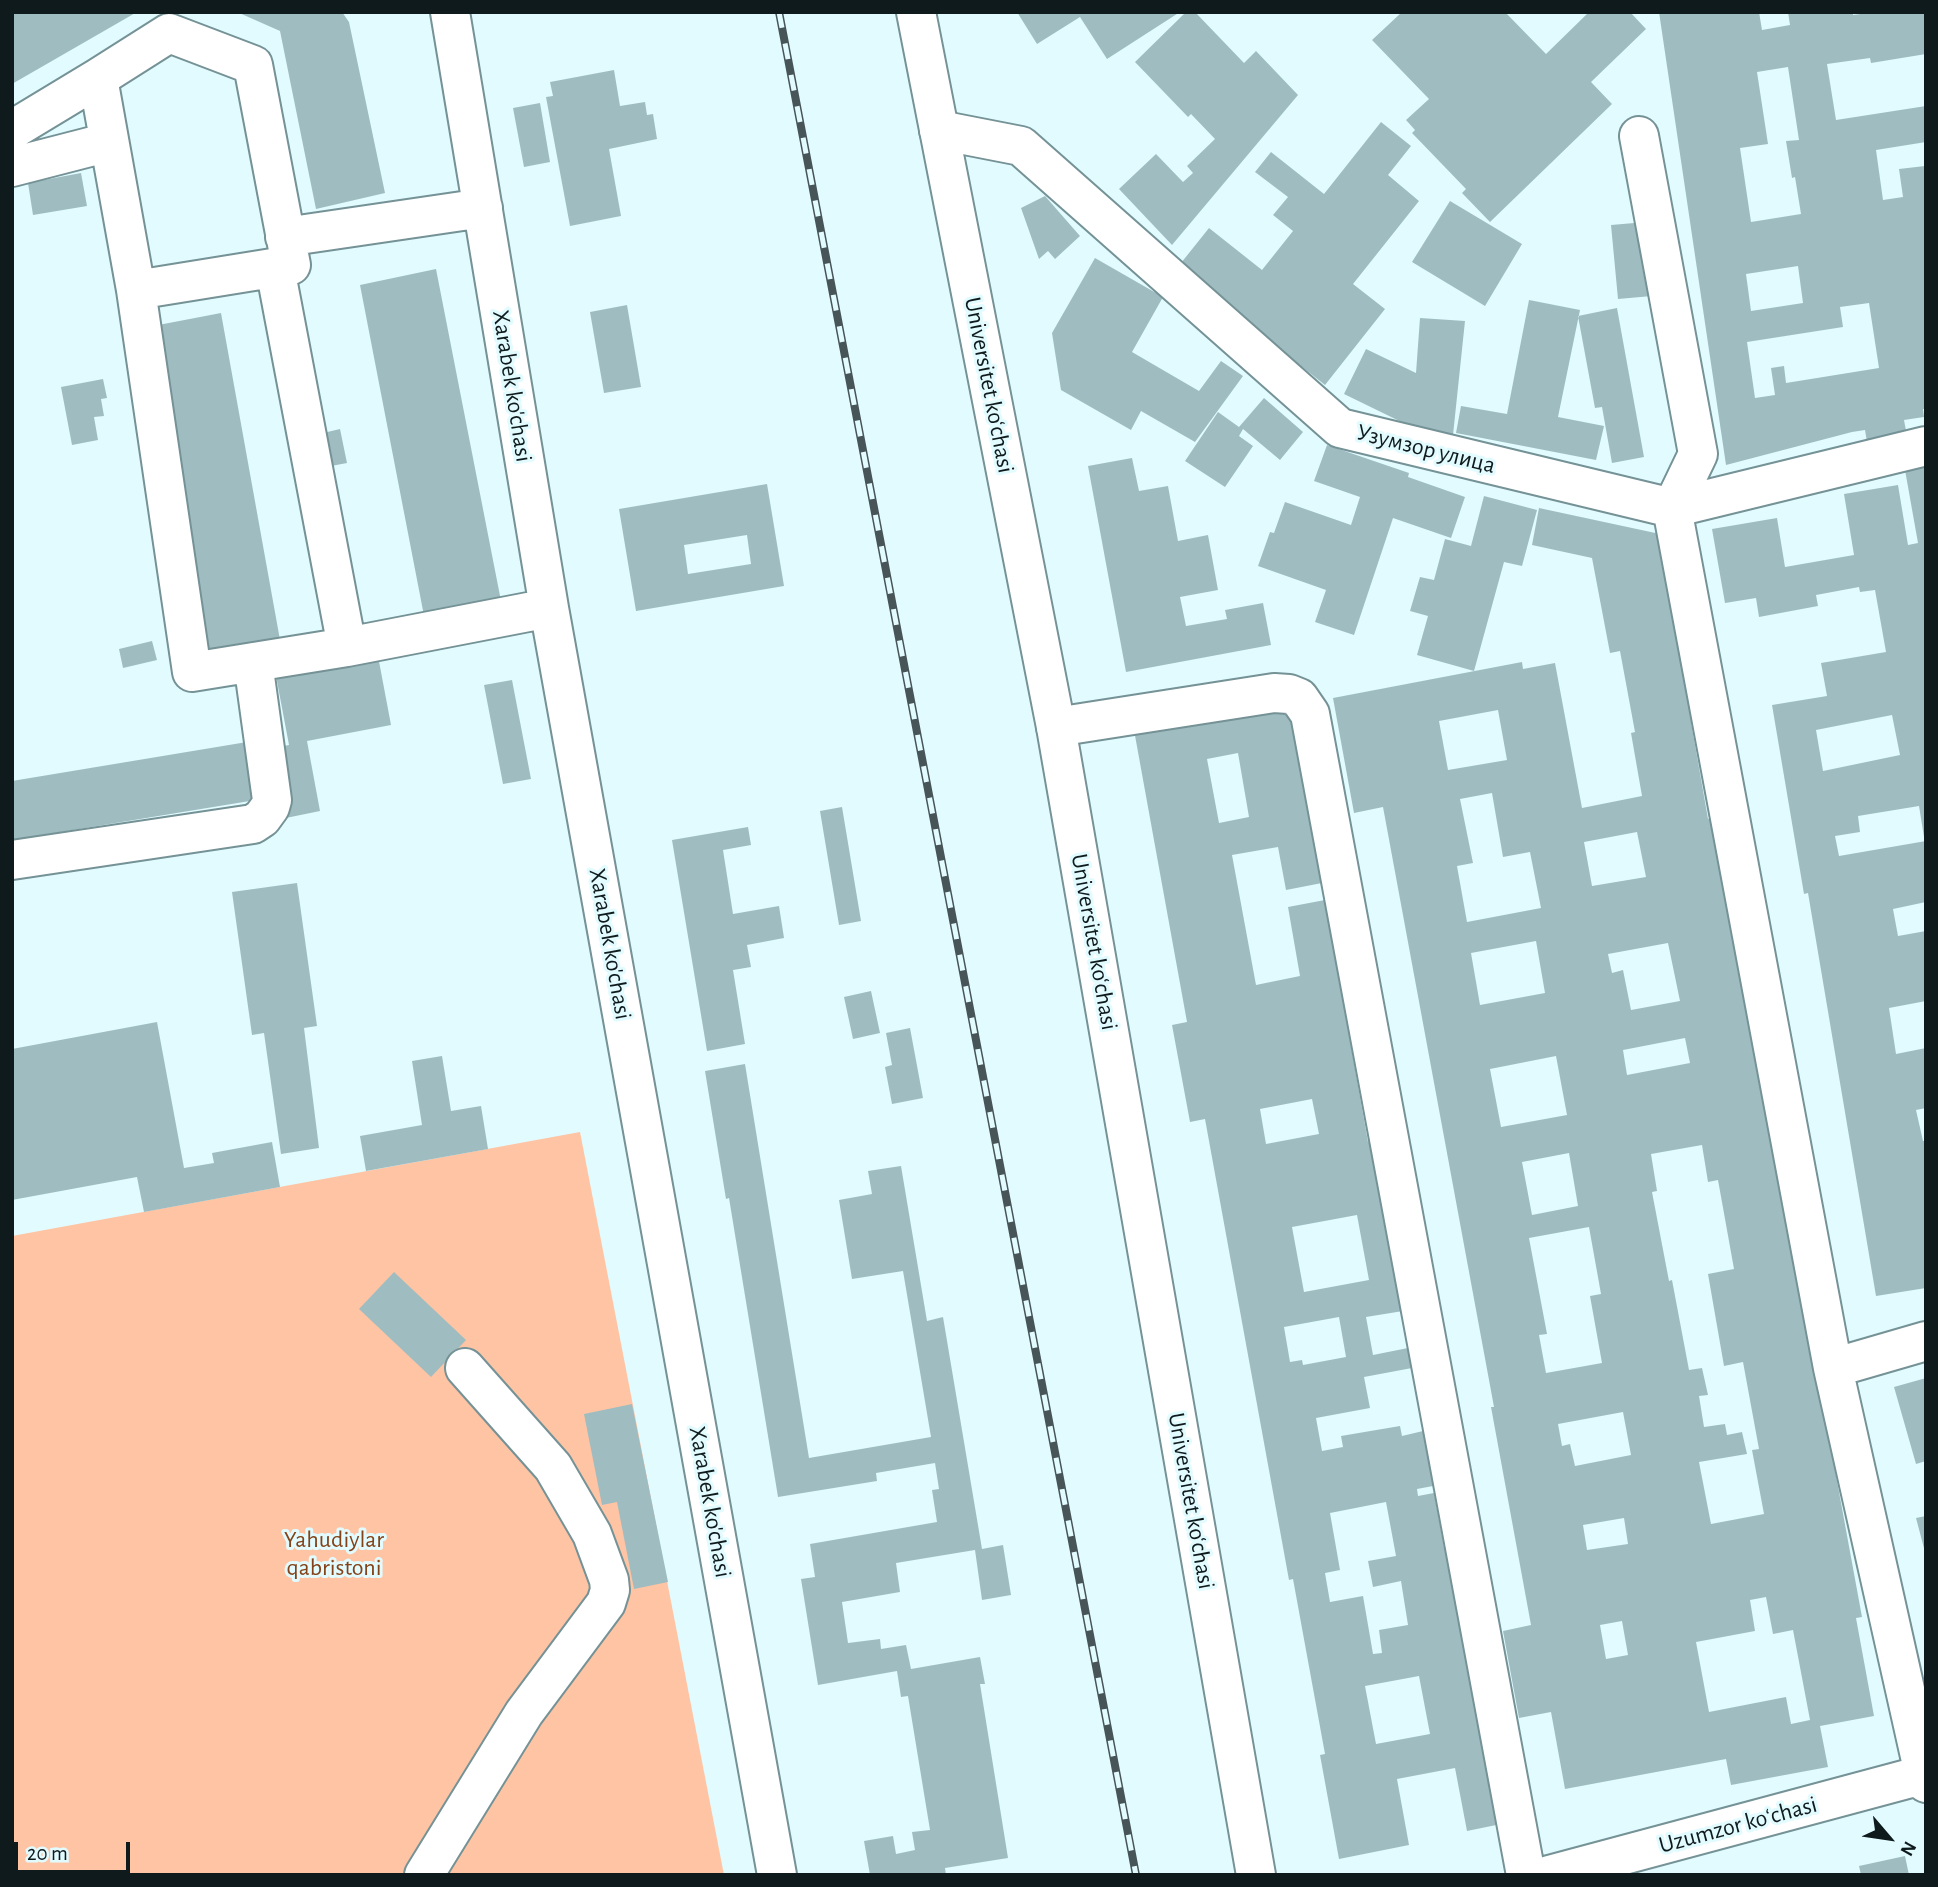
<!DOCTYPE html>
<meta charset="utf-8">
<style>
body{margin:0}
#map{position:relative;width:1938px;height:1887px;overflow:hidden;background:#e2fbff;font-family:"Alegreya Sans",sans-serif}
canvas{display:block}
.frame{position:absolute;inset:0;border:14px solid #0f1a1c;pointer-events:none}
.north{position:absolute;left:1854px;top:1803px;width:70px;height:70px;-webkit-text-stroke:5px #e2fbff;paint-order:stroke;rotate:119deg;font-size:19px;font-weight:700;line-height:28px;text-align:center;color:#0f1a1c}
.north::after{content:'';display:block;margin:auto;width:24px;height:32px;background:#0f1a1c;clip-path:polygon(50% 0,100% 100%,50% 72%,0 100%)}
.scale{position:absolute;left:14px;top:1842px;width:116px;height:32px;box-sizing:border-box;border:4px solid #0f1a1c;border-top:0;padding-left:9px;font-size:21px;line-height:24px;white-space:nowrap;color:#0f1a1c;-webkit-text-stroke:5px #e2fbff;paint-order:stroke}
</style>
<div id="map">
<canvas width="1938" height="1887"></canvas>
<div class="frame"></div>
<div class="north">N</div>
<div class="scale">20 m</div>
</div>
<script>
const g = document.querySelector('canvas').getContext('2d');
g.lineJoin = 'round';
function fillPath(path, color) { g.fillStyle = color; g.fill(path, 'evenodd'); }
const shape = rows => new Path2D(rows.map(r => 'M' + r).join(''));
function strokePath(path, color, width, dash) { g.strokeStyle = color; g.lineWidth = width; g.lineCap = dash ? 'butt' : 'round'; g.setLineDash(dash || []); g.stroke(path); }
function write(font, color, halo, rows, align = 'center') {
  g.font = font + ' "Alegreya Sans",sans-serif'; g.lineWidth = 6; g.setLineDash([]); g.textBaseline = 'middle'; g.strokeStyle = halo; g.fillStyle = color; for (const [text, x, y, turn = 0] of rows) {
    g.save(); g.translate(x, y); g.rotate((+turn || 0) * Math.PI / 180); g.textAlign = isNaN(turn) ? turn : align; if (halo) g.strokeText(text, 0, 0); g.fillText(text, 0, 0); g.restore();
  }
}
fillPath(shape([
 [580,1132,724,1875,12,1875,12,1236]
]), '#fec4a4');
fillPath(shape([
 [12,12,137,12,12,84],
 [237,12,342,12,349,22,385,193,316,209,280,31],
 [1017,12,1180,12,1107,59,1080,17,1037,44],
 [1186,12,1195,12,1244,63,1256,51,1298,95,1172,245,1119,189,1156,154,1183,182,1193,173,1187,166,1215,139,1191,114,1188,117,1135,62],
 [1402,12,1505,12,1546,54,1589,12,1630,12,1646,29,1591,82,1612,104,1490,222,1462,193,1466,189,1412,133,1415,130,1406,120,1429,99,1372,40],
 [1659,12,1759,12,1762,30,1790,25,1788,12,1853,12,1853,15,1875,12,1926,12,1926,54,1871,63,1870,58,1827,64,1836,120,1926,106,1926,142,1876,150,1883,200,1903,197,1899,169,1925,166,1926,171,1926,409,1923,409,1924,417,1904,420,1907,436,1867,442,1865,430,1852,432,1726,465],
 [1788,67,1799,140,1786,141,1792,178,1795,177,1801,214,1751,222,1740,148,1768,144,1757,72],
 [1798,266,1803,303,1751,311,1746,274],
 [1869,303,1879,368,1786,383,1784,366,1771,368,1775,395,1755,398,1747,342,1843,327,1840,307],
 [614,70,620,106,645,102,647,115,653,114,657,139,609,149,621,216,570,226,546,97,553,96,550,82],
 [540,103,550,162,524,167,513,108],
 [1381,122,1411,146,1388,175,1419,201,1353,284,1385,309,1325,385,1177,268,1209,228,1262,270,1293,231,1273,215,1288,197,1255,172,1271,152,1324,194],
 [81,173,87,206,33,215,28,183],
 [1045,196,1080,236,1055,259,1048,251,1039,259,1021,208],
 [1450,201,1522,244,1485,306,1412,262],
 [1646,222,1652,296,1618,299,1611,225],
 [1095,258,1163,297,1132,352,1199,391,1221,361,1243,376,1195,442,1141,411,1131,430,1061,390,1052,333],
 [436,269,502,606,425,621,360,285],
 [1529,300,1580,310,1558,417,1604,426,1596,460,1456,433,1461,406,1507,414],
 [627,305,641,387,604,393,590,312],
 [1617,308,1644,457,1612,463,1602,407,1595,408,1578,316],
 [221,313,282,651,210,665,148,327],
 [1420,318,1465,321,1453,435,1426,434,1344,394,1366,349,1416,373],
 [103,379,107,398,101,399,104,416,94,417,98,440,72,445,61,387],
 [1264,398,1303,432,1280,460,1243,429,1239,436,1253,446,1225,487,1185,461,1218,412,1239,427],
 [340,429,347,463,326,467,319,434],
 [1327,445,1409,473,1408,477,1465,497,1451,538,1393,518,1354,635,1315,622,1326,590,1258,566,1270,532,1274,533,1285,502,1351,525,1360,497,1314,481],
 [1132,458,1139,491,1168,486,1178,541,1208,535,1218,590,1180,597,1186,626,1227,619,1225,610,1263,603,1271,645,1126,672,1088,466],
 [1926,466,1926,837,1924,837,1919,806,1858,816,1860,832,1835,836,1839,856,1926,841,1926,902,1893,909,1898,936,1926,931,1926,1001,1889,1008,1896,1054,1926,1048,1926,1108,1916,1110,1923,1141,1926,1141,1926,1288,1876,1296,1808,893,1804,894,1772,705,1827,696,1821,663,1886,652,1875,590,1860,592,1859,587,1816,595,1818,606,1759,617,1756,598,1725,603,1712,529,1777,518,1785,567,1854,555,1844,494,1898,485,1908,545,1918,543,1905,470],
 [1892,715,1900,755,1823,771,1816,730],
 [767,484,784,586,636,611,619,509],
 [747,535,751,564,688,574,684,545],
 [1484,496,1537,510,1522,566,1504,562,1474,671,1417,655,1428,616,1410,611,1420,577,1434,580,1445,539,1471,546],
 [1539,508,1660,534,1695,721,1691,722,1708,819,1715,817,1862,1617,1856,1618,1874,1716,1820,1726,1828,1767,1731,1785,1726,1759,1565,1789,1551,1712,1519,1718,1503,1631,1531,1625,1491,1407,1494,1407,1383,807,1354,813,1333,698,1522,662,1523,669,1555,663,1582,808,1642,796,1631,733,1635,732,1620,651,1610,653,1592,558,1532,545],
 [1498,710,1507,760,1448,770,1439,721],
 [1492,793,1503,857,1530,852,1541,908,1467,922,1457,866,1473,863,1460,799],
 [1637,832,1646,877,1592,886,1584,842],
 [1536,941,1545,993,1480,1005,1471,953],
 [1668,943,1680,1001,1631,1010,1623,970,1612,973,1608,954],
 [1685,1038,1690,1063,1627,1075,1623,1050],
 [1556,1056,1567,1115,1501,1127,1490,1069],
 [1702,1145,1708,1182,1718,1180,1734,1269,1708,1274,1724,1366,1743,1362,1759,1449,1752,1450,1764,1514,1711,1524,1699,1462,1747,1454,1742,1432,1727,1435,1725,1424,1704,1427,1699,1396,1708,1395,1702,1368,1689,1370,1672,1280,1669,1281,1652,1192,1657,1191,1651,1154],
 [1569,1153,1578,1206,1532,1215,1522,1162],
 [1589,1227,1601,1294,1590,1296,1602,1363,1546,1373,1539,1335,1547,1334,1529,1238],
 [1623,1412,1631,1455,1575,1466,1570,1444,1562,1446,1558,1424],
 [1624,1518,1628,1544,1587,1550,1583,1525],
 [1766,1597,1773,1634,1793,1630,1810,1720,1791,1724,1786,1697,1709,1712,1696,1642,1755,1631,1750,1600],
 [1622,1621,1628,1655,1606,1659,1600,1625],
 [152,641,157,660,123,668,119,649],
 [378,656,391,725,307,741,320,811,281,819,269,749,289,745,276,676],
 [512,680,531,779,503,784,484,685],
 [1289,701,1322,883,1286,890,1278,847,1232,855,1256,985,1300,976,1288,907,1325,900,1368,1142,1372,1141,1403,1311,1366,1317,1373,1355,1408,1348,1412,1368,1364,1377,1370,1408,1316,1418,1322,1451,1343,1447,1341,1436,1400,1426,1402,1436,1423,1431,1433,1486,1417,1489,1418,1496,1434,1493,1444,1547,1450,1546,1506,1823,1467,1831,1455,1768,1397,1779,1409,1845,1339,1859,1320,1755,1325,1754,1293,1579,1289,1580,1205,1119,1190,1122,1172,1025,1187,1022,1134,730],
 [1238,753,1249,817,1219,823,1207,759],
 [1312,1099,1319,1134,1266,1144,1260,1109],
 [1357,1215,1369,1280,1304,1292,1292,1227],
 [1339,1317,1346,1357,1303,1365,1302,1360,1290,1362,1284,1327],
 [1386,1502,1396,1556,1368,1561,1373,1587,1401,1581,1408,1625,1379,1630,1382,1653,1373,1654,1363,1596,1330,1602,1325,1573,1340,1570,1330,1513],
 [1419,1676,1430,1734,1376,1744,1365,1686],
 [247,742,256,800,12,840,12,781],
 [842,807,861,921,839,925,820,811],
 [748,827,751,845,723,850,733,914,779,906,784,938,747,945,751,967,733,970,745,1044,707,1051,672,840],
 [297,883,317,1026,304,1028,319,1148,281,1154,264,1033,252,1035,232,892],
 [871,991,880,1033,853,1039,844,997],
 [157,1022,184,1168,214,1163,212,1153,272,1142,280,1187,144,1212,137,1177,12,1200,12,1049],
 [910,1028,923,1098,892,1104,885,1067,892,1065,886,1033],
 [442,1056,451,1111,481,1106,488,1149,366,1171,360,1136,422,1125,412,1061],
 [745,1064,809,1458,931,1437,903,1271,852,1279,839,1200,872,1194,868,1171,901,1166,927,1321,943,1317,982,1549,1003,1545,1011,1595,982,1600,975,1550,896,1563,900,1592,842,1602,848,1643,880,1639,881,1649,906,1645,911,1669,980,1657,985,1684,980,1684,1008,1858,945,1868,946,1875,870,1875,864,1841,893,1836,896,1854,915,1850,912,1832,930,1830,908,1696,901,1697,897,1671,818,1685,801,1579,815,1577,810,1544,937,1522,932,1490,939,1489,935,1463,876,1473,877,1481,778,1497,729,1198,726,1199,705,1071],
 [394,1272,466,1340,431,1377,359,1309],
 [1926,1378,1926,1461,1916,1464,1894,1387],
 [632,1404,668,1582,634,1589,617,1502,602,1505,584,1414],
 [1926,1516,1926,1552,1925,1552,1916,1518],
 [1905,1856,1909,1875,1861,1875,1859,1866]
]), '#9fbdc1');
const minor = shape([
 [450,12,549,608,777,1875],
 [12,130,98,78,169,33,253,65,291,265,136,290,98,78],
 [939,130,1021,146,1340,428,1672,508,1926,446],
 [1639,136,1698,454,1672,508,1833,1368,1926,1783],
 [12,167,109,142],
 [285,237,483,208],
 [136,290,192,672,347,647,275,268],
 [347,647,549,608],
 [1056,727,1274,693,1289,694,1299,698,1310,714,1526,1875],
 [12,860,253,824,262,818,270,807,272,800,253,662],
 [1833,1368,1926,1341],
 [424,1875,524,1713,606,1603,610,1590,609,1580,592,1534,553,1467,465,1368],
 [1549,1875,1926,1774]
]);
const major = shape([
 [916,12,1056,727,1256,1875]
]);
strokePath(minor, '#759296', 42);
strokePath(major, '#759296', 42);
strokePath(minor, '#fff', 38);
strokePath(major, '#fff', 38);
const rail = shape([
 [779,12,1136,1875]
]);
strokePath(rail, '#475558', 8);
strokePath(rail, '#e2fbff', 5, [16]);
write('24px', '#0f1a1c', '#e2fbff', [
 ["Universitet kо‘chasi",989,385,79],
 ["Xarabek ko'chasi",512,386,81],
 ["Узумзор улица",1426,449,14],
 ["Universitet kо‘chasi",1094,942,80],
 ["Xarabek ko'chasi",610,944,80],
 ["Universitet kо‘chasi",1191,1501,80],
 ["Xarabek ko'chasi",710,1502,80],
 ["Uzumzor koʻchasi",1738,1825,-15]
]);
write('24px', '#834217', '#e2fbff', [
 ["Yahudiylar",334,1540],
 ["qabristoni",334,1568]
]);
</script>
